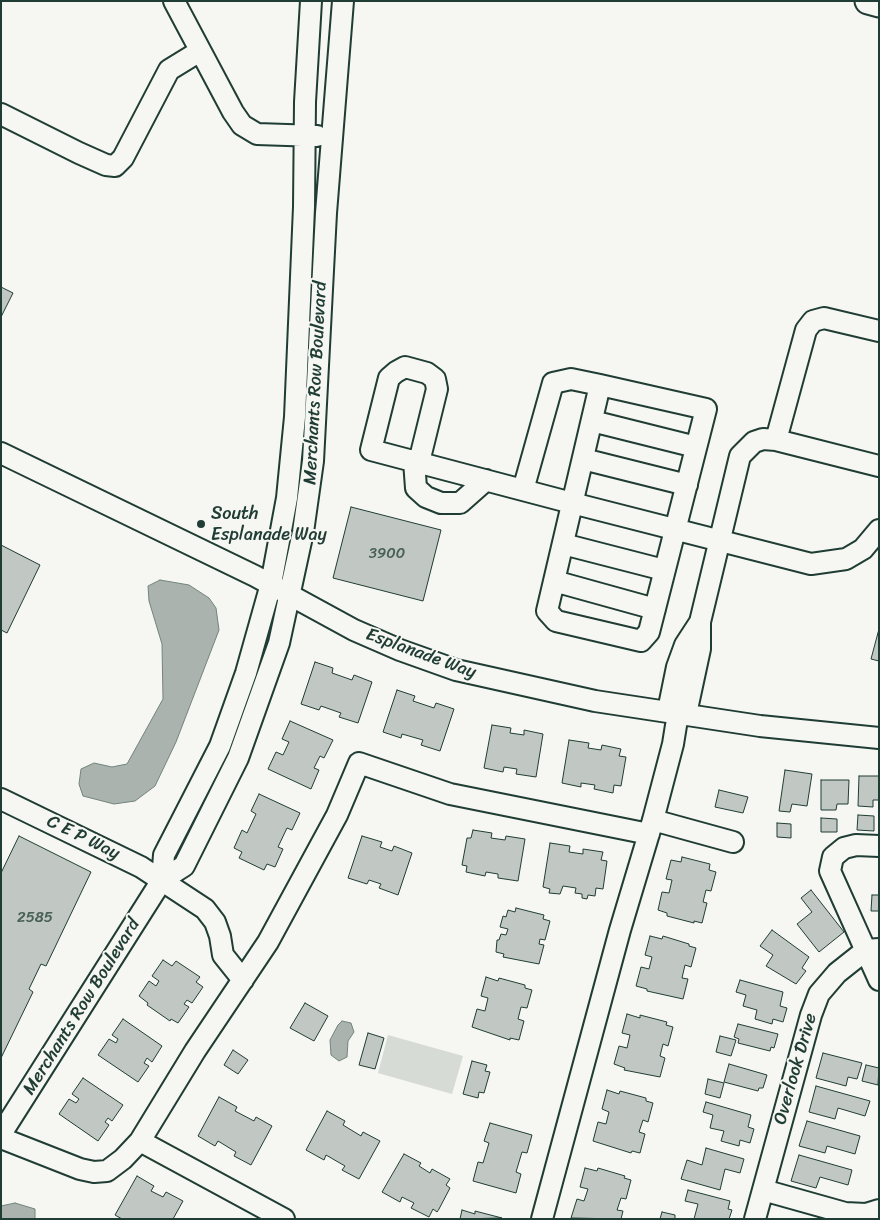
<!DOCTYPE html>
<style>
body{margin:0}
#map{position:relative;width:880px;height:1220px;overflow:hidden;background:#f6f6f2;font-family:Sriracha,sans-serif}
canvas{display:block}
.frame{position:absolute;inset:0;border:2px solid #1f3d34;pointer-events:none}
</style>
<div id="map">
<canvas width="880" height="1220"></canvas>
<div class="frame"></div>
</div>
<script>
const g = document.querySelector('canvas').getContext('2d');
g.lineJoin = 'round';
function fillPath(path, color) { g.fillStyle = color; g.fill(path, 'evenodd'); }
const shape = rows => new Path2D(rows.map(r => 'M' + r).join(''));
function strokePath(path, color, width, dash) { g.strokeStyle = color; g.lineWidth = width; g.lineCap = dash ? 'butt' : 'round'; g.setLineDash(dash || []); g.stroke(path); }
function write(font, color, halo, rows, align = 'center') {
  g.font = font + ' Sriracha,sans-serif'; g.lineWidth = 4; g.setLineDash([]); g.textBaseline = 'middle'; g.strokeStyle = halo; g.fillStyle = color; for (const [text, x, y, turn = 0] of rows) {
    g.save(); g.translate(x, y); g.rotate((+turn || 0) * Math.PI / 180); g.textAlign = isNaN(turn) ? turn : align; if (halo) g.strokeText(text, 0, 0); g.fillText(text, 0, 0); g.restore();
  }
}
fillPath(shape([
 [388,1035,463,1056,452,1094,378,1073]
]), '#d6dbd6');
const water = shape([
 [160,580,189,585,209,598,216,608,219,630,176,742,155,786,135,801,114,804,83,796,79,784,81,769,94,763,112,767,127,764,163,699,162,644,149,601,148,586,160,580],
 [342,1021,351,1023,354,1032,348,1041,347,1057,339,1061,331,1055,330,1040,338,1025,342,1021],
 [15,1203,35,1209,35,1219,1,1219,1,1206,15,1203]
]);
fillPath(water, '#aab3ae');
strokePath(water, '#72847d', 1);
const building = shape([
 [1,287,13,293,1,317,1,287],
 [351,507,441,530,423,601,333,578,351,507],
 [1,545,40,565,7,633,1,630,1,545],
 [879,629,879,661,871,659,879,629],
 [315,662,333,668,332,673,352,680,354,675,372,682,358,723,339,717,341,713,321,706,319,710,301,704,315,662],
 [397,690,415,696,413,701,434,708,436,703,454,709,440,751,421,745,423,740,402,734,401,738,383,732,397,690],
 [290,721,333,740,324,758,320,756,314,768,319,770,311,789,268,769,276,752,283,755,289,742,282,739,290,721],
 [492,725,511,728,510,733,524,735,524,730,543,734,536,777,516,774,517,769,504,767,503,772,484,768,492,725],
 [569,740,589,743,588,748,601,750,602,745,621,749,619,756,626,757,621,786,614,785,613,793,594,789,595,785,581,783,581,787,562,783,569,740],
 [785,770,812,774,807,806,792,804,790,812,779,811,785,770],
 [859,776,879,776,879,800,873,800,873,807,858,806,859,776],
 [821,780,849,780,848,804,837,804,836,810,821,810,821,780],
 [719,790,748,797,743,813,715,807,719,790],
 [259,794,300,813,292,830,287,828,278,847,283,849,275,867,267,864,264,870,239,858,242,852,234,848,242,830,247,833,256,814,251,811,259,794],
 [858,815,874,816,874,831,857,830,858,815],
 [821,818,837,819,837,832,821,832,821,818],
 [777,823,791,824,791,838,777,837,777,823],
 [473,830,492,833,491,838,505,840,506,836,525,839,518,881,498,878,498,874,486,872,485,876,466,872,467,866,462,865,467,838,471,838,473,830],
 [19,836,91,872,46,966,41,964,29,989,33,992,1,1058,1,873,19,836],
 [362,836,382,842,380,847,392,851,394,846,412,853,398,895,379,888,381,884,369,880,367,884,348,878,362,836],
 [550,843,570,846,569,852,583,854,583,849,603,852,601,860,607,861,603,889,596,888,595,896,588,895,587,899,582,898,582,894,575,893,576,888,563,886,560,894,549,893,550,889,543,887,550,843],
 [682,857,710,864,709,870,716,872,711,891,706,890,703,902,707,903,702,923,694,921,694,923,667,916,667,913,658,910,662,892,669,893,672,880,666,879,671,860,681,862,682,857],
 [811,890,844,932,819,952,797,924,812,912,801,898,811,890],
 [872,895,879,895,879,911,871,911,872,895],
 [516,908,544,915,543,919,550,921,545,940,540,939,539,944,544,945,539,964,503,957,504,954,496,952,497,940,499,940,501,934,506,935,508,929,500,927,503,916,506,917,508,910,515,912,516,908],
 [772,930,809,957,802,968,806,971,796,984,766,966,773,955,760,946,772,930],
 [650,936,662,939,663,936,689,944,689,946,696,948,691,967,685,965,682,978,688,979,683,999,647,991,647,989,636,986,641,967,649,969,652,957,645,955,650,936],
 [163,960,172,966,176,961,200,977,196,982,203,987,192,1003,187,1000,184,1004,189,1007,178,1023,171,1019,170,1021,147,1005,148,1003,139,996,149,981,156,986,159,981,152,976,163,960],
 [486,977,498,981,499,978,525,985,525,988,532,990,527,1008,521,1007,518,1019,524,1021,519,1040,510,1038,510,1040,472,1027,477,1009,485,1011,488,998,481,996,486,977],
 [740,980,783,992,780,1006,787,1008,783,1022,773,1019,772,1024,755,1019,757,1010,743,1006,746,995,736,992,740,980],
 [305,1003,328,1016,314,1041,290,1028,305,1003],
 [627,1014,640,1018,640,1015,667,1022,666,1025,673,1027,668,1046,663,1044,660,1056,665,1058,660,1077,624,1070,625,1068,614,1064,619,1046,627,1048,630,1035,622,1033,627,1014],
 [123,1019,162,1046,152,1062,147,1058,144,1063,149,1066,138,1082,98,1055,109,1039,116,1043,118,1039,112,1035,123,1019],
 [738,1024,778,1034,774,1048,771,1047,770,1051,738,1043,739,1039,734,1037,738,1024],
 [368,1033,384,1038,375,1069,359,1065,368,1033],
 [720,1036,736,1040,731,1056,716,1052,720,1036],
 [233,1050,248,1060,238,1074,224,1065,233,1050],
 [823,1053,862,1063,857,1079,848,1077,846,1086,816,1078,823,1053],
 [472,1061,487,1065,485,1071,490,1072,484,1093,479,1092,478,1098,463,1094,472,1061],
 [729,1064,767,1075,763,1088,759,1088,758,1091,724,1082,729,1064],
 [866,1065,879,1068,878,1085,862,1081,866,1065],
 [83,1078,123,1105,112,1121,108,1118,105,1122,109,1125,98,1141,59,1114,69,1099,76,1103,79,1099,72,1094,83,1078],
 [708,1079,724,1083,720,1098,705,1094,708,1079],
 [816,1086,870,1101,865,1116,838,1108,835,1119,809,1112,816,1086],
 [607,1090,619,1094,620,1091,646,1098,646,1101,653,1103,648,1122,643,1120,639,1132,645,1134,640,1153,632,1151,631,1153,593,1141,598,1122,606,1124,609,1112,602,1109,607,1090],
 [219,1097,237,1107,235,1111,254,1121,256,1117,272,1126,251,1165,234,1156,236,1152,218,1141,215,1146,198,1136,219,1097],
 [706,1102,751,1115,748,1127,754,1129,750,1143,740,1140,739,1146,721,1141,724,1131,710,1128,713,1115,703,1112,706,1102],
 [327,1111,345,1121,343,1125,361,1136,363,1132,380,1141,359,1179,342,1170,345,1166,326,1155,324,1160,306,1150,327,1111],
 [807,1121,860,1136,855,1154,827,1146,825,1153,799,1146,807,1121],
 [490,1123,532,1135,527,1153,522,1152,516,1172,521,1174,516,1193,473,1181,478,1162,483,1163,489,1143,484,1141,490,1123],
 [706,1148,744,1159,740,1173,725,1169,720,1190,681,1179,687,1160,702,1165,706,1148],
 [404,1154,421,1163,419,1166,430,1173,432,1169,450,1179,446,1185,450,1188,439,1209,437,1212,433,1209,429,1217,411,1208,414,1203,402,1197,400,1202,382,1192,404,1154],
 [799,1155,852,1170,848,1185,820,1177,816,1188,791,1181,799,1155],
 [585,1168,597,1171,598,1168,625,1176,624,1178,631,1180,626,1199,621,1198,617,1210,623,1211,621,1219,571,1218,577,1199,584,1201,588,1189,580,1187,585,1168],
 [137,1176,154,1186,151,1191,163,1197,166,1192,183,1201,173,1219,122,1219,115,1215,137,1176],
 [688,1190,730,1201,728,1209,732,1210,729,1219,694,1219,698,1204,685,1201,688,1190],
 [462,1210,475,1214,475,1211,502,1218,460,1219,462,1210],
 [662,1212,675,1215,675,1219,660,1219,662,1212]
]);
fillPath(building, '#c1c8c3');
strokePath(building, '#1f3d34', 1);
const minor = shape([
 [174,1,233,112,242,125,257,134,317,136],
 [1,114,79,153,106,165,115,166,123,158,169,70,200,51],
 [592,421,696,447],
 [776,440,806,330,813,321,824,318,879,331],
 [1,453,255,576,354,630,400,650,456,670,595,701,760,726,879,738],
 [583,459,687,485],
 [414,461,416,488,426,497,441,503,460,503,486,480],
 [419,462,437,389,435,379,427,373,405,367,396,372,389,378,371,450,572,503,811,564,846,559,863,549,879,530],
 [523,490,553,383,571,379,600,385,706,409,649,632,641,641,556,621,547,611,600,385],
 [563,544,664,570],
 [554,581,655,609],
 [668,711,677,667,685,645,700,622],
 [686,714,700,649,700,622,740,456,754,442,763,439,776,440,879,466],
 [1,799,141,867,205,909,215,922,220,936,223,955,243,980],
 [653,820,733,842],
 [879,846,856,845,844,848,833,857,830,871,879,980],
 [162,880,164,855,220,746,246,673,271,584,287,498,295,417,304,207,305,102,311,1],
 [1,1134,162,880,184,866,238,758,279,643,303,532,313,461,326,213,343,1],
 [1,1138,80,1169,94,1172,107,1171,123,1159,140,1141,195,1051,268,942,337,815,359,763,450,794,649,834],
 [140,1141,284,1219],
 [763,1190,845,1213,866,1214,879,1210],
 [542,1219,620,930,653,820,673,744,678,713],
 [755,1219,811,1015,819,994,837,973,866,950,879,949]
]);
const major = shape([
 [868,1,879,4]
]);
strokePath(minor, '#1f3d34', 24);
strokePath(major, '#1f3d34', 29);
strokePath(minor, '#f6f6f2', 20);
strokePath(major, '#f6f6f2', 25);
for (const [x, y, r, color] of [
 [201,524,5,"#1f3d34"]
]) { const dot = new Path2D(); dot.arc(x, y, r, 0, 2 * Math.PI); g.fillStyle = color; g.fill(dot); strokePath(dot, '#f6f6f2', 2); }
write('15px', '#486058', null, [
 ["3900",387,554],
 ["2585",35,918]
]);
write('18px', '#1f3d34', '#f6f6f2', [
 ["Merchants Row Boulevard",316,383,-87],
 ["Esplanade Way",421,654,20],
 ["C E P Way",83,838,26],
 ["Merchants Row Boulevard",82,1007,-58],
 ["Overlook Drive",796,1069,-74]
]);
write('18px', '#1f3d34', '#f6f6f2', [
 ["South",211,514],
 ["Esplanade Way",211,535]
], 'left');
</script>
